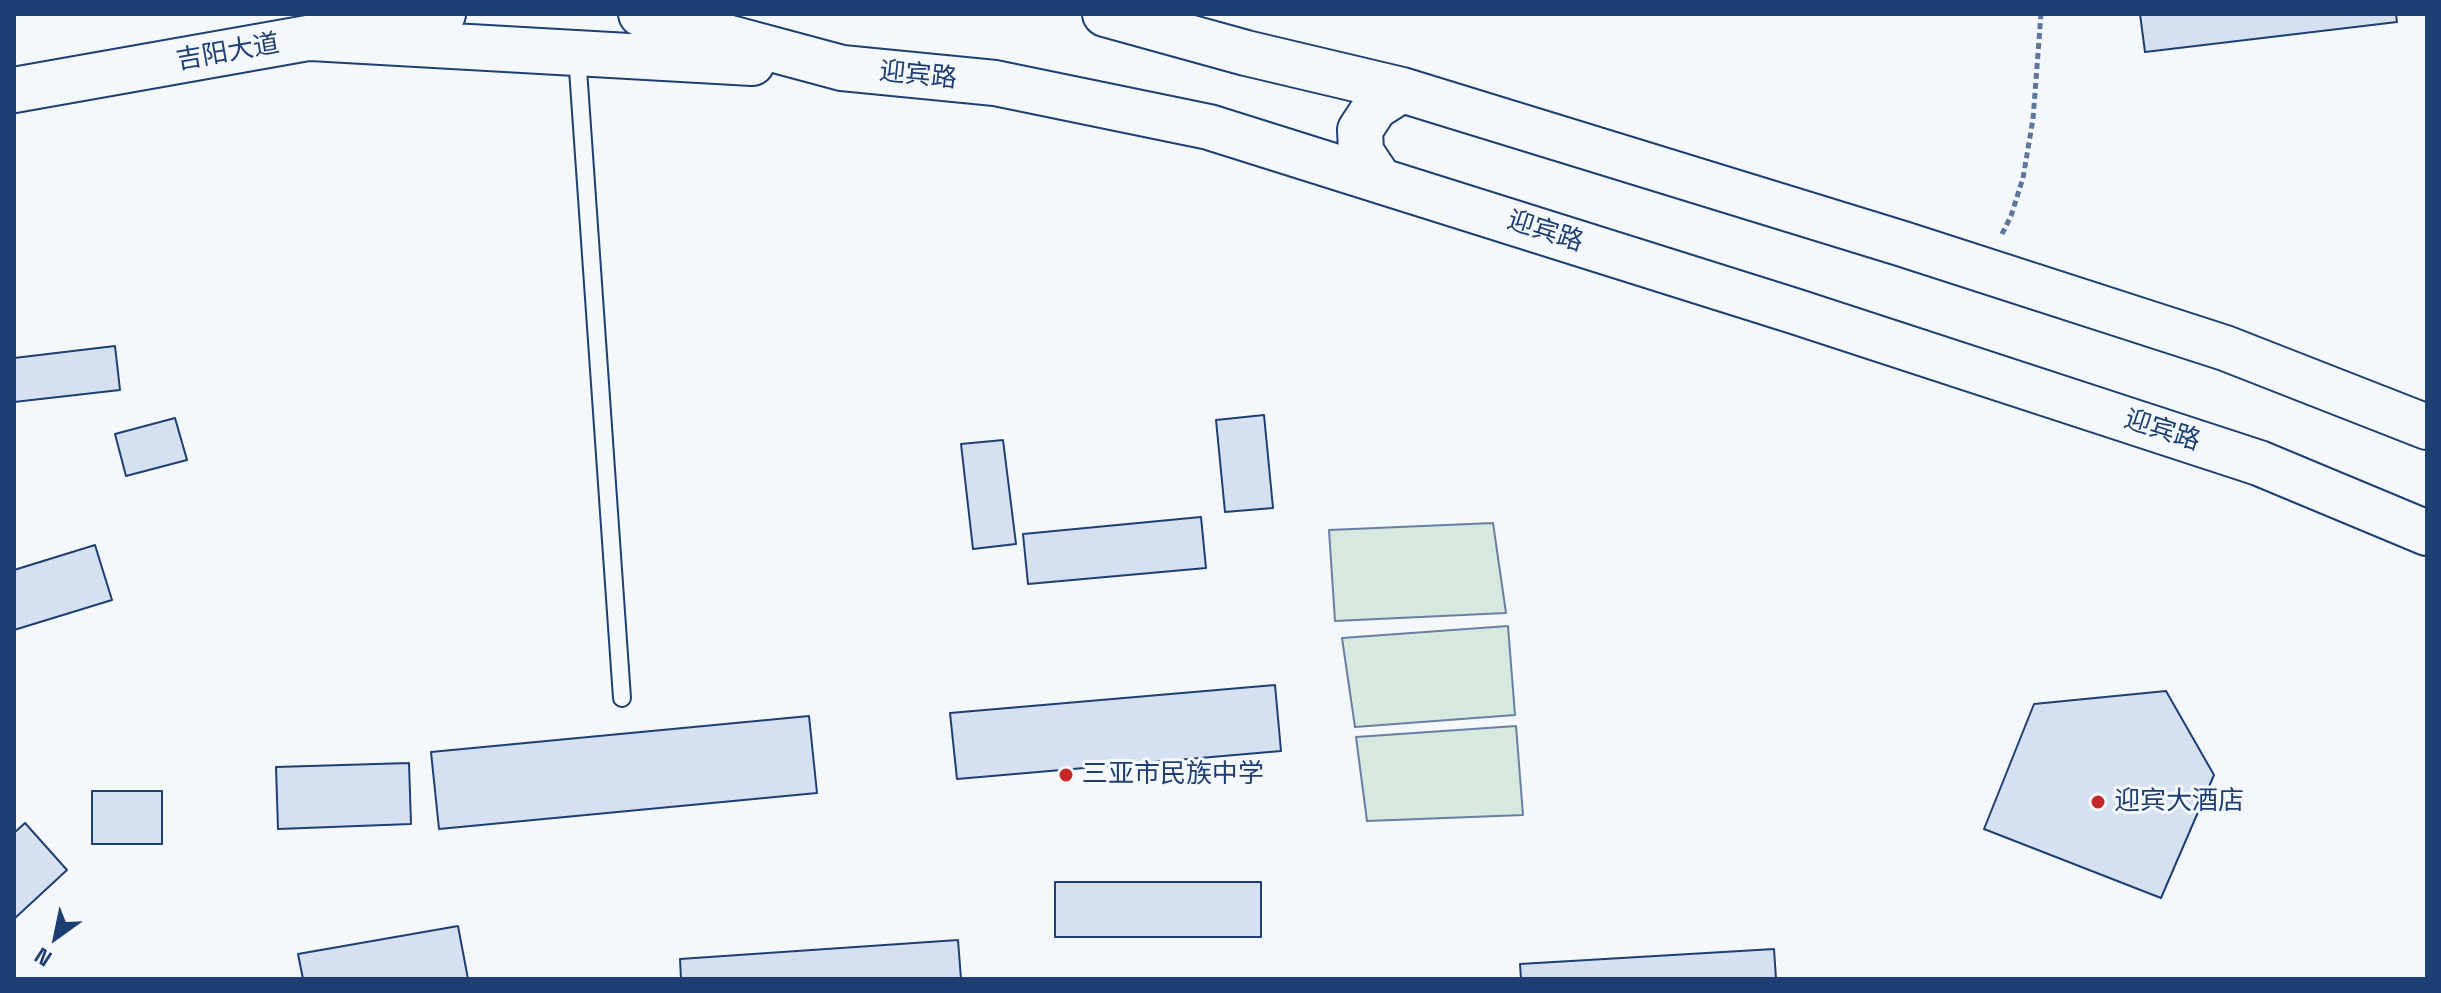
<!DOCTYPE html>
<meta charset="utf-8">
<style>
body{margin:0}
#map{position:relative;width:2441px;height:993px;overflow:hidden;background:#f4f7fb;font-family:"Space Grotesk",sans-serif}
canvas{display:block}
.frame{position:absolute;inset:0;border:16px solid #1d3f73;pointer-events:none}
.north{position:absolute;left:16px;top:897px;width:80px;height:80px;-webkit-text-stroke:6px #f4f7fb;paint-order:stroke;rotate:213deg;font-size:22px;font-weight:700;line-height:32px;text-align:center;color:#1d3f73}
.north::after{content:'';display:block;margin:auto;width:28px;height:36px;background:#1d3f73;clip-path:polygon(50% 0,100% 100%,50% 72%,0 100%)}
</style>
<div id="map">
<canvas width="2441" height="993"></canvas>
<div class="frame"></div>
<div class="north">N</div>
</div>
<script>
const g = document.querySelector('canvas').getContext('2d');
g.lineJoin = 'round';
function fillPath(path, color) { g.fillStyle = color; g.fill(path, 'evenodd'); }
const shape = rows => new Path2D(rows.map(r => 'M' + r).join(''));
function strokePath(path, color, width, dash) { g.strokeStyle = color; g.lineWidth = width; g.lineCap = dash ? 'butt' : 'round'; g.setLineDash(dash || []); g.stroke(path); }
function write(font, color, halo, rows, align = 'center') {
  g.font = font + ' "Space Grotesk","Noto Sans SC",sans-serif'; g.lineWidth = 6; g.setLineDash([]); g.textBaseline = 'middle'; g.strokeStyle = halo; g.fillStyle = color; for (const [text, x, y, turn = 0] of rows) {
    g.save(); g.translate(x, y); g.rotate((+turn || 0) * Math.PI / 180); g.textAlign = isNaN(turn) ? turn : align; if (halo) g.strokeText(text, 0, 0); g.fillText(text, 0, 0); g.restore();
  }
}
const green = shape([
 [1493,523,1506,613,1335,621,1329,530,1493,523],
 [1508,626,1515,715,1355,727,1342,638,1508,626],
 [1516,726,1523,815,1367,821,1356,737,1516,726]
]);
fillPath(green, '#d7e8df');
strokePath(green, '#687fa3', 2);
const building = shape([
 [2140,14,2396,14,2397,22,2145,52,2140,14],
 [115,346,120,390,14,402,14,358,115,346],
 [1264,415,1273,508,1225,512,1216,420,1264,415],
 [175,418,187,460,126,476,115,434,175,418],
 [1003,440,1016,544,973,549,961,444,1003,440],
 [1201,517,1206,568,1028,584,1023,534,1201,517],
 [95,545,112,600,14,630,14,570,95,545],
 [1275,685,1281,751,957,779,950,713,1275,685],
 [2166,691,2214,775,2161,898,1984,829,2034,704,2166,691],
 [809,716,817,793,439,829,431,752,809,716],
 [409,763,411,824,278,829,276,767,409,763],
 [92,791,162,791,162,844,92,844,92,791],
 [25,823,67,870,14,919,14,833,25,823],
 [1055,882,1261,882,1261,937,1055,937,1055,882],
 [458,926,468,979,303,979,298,954,458,926],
 [958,940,961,979,681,979,680,959,958,940],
 [1774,949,1776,979,1521,979,1520,964,1774,949]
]);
fillPath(building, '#d5e0f0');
strokePath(building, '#1d3f73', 2);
const service = shape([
 [577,55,622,698]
]);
const trunk = shape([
 [641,14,842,68,995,83,1209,127,1794,311,2259,463,2427,533],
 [1105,14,1246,53,1402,90,1903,244,2225,348,2427,427],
 [311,38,752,63],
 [14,90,443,14],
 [1379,179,1361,152,1360,130,1375,107,1402,90]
]);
strokePath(service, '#1d3f73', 20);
strokePath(trunk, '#1d3f73', 48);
strokePath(shape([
 [2002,234,2011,216,2023,178,2033,119,2041,14]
]), '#5e769c', 5, [6, 4]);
strokePath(service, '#f4f7fb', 16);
strokePath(trunk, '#f4f7fb', 44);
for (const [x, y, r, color] of [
 [1066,775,8,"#c62828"],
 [2098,802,8,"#c62828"]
]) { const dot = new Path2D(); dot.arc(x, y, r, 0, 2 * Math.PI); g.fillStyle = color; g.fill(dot); strokePath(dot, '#f4f7fb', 3); }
write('26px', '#1d3f73', '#f4f7fb', [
 ["吉阳大道",228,53,-10],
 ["迎宾路",918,76,6],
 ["迎宾路",1545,232,18],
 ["迎宾路",2162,431,18]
]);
write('26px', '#1d3f73', '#f4f7fb', [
 ["三亚市民族中学",1082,775],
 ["迎宾大酒店",2114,802]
], 'left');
</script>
